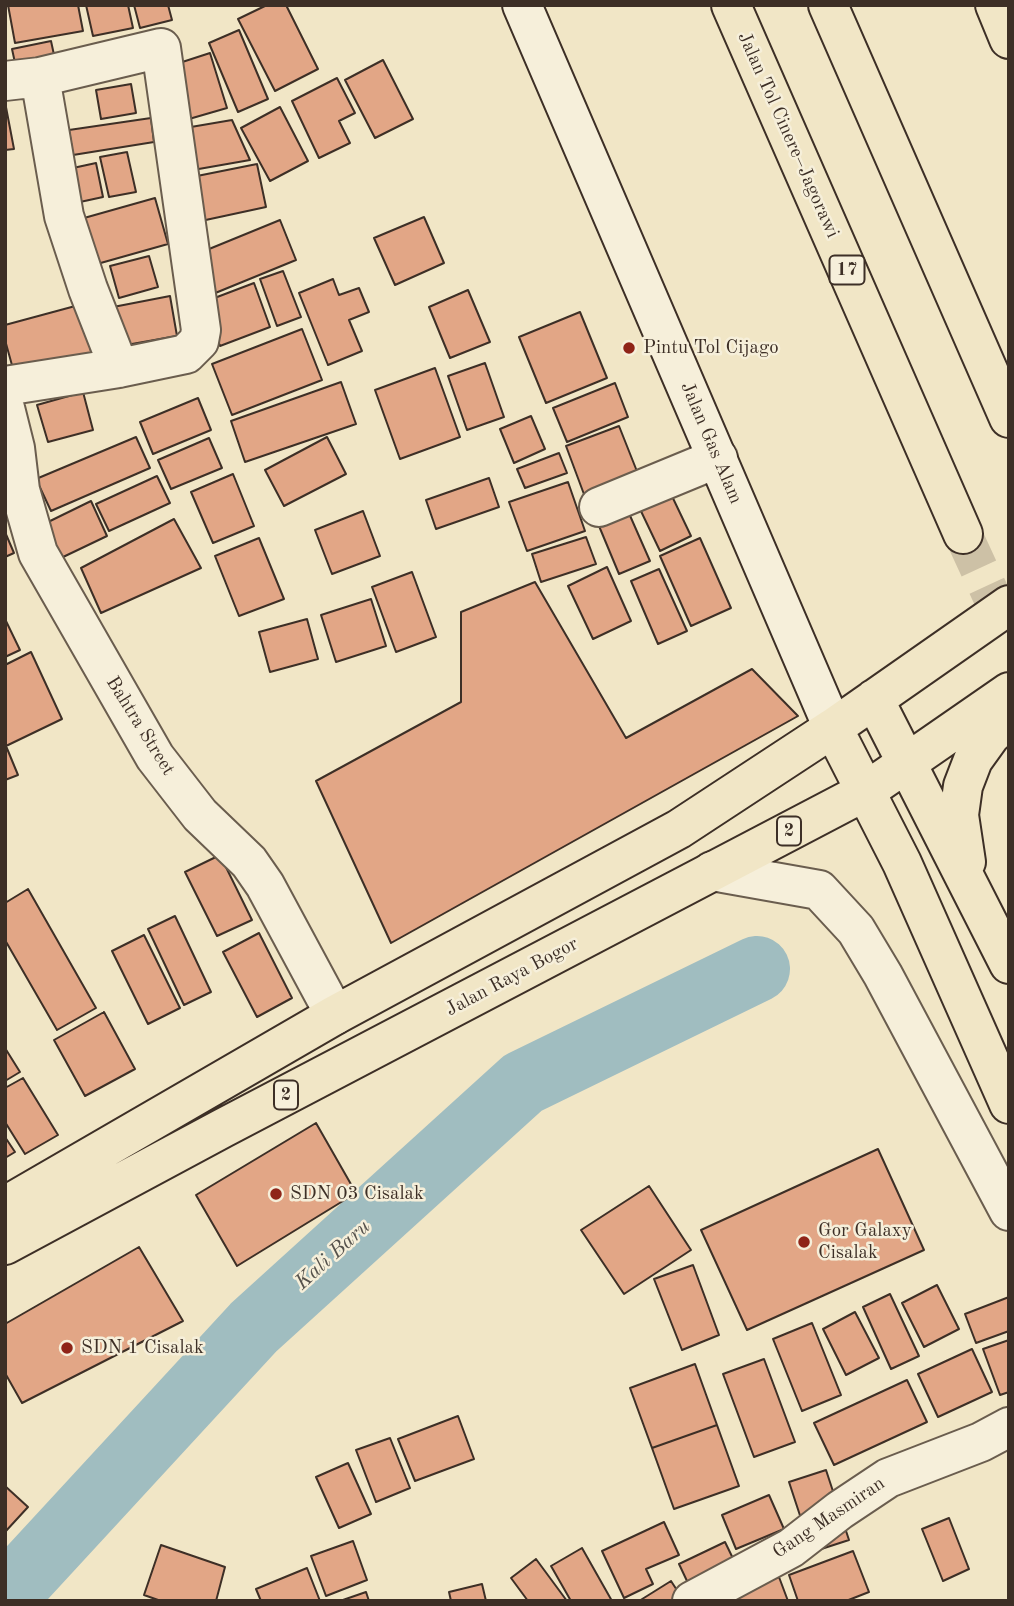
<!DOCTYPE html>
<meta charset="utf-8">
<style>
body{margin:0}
#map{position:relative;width:1014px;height:1606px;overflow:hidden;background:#f1e6c6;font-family:"Old Standard TT",serif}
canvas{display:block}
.frame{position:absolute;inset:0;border:7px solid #3d2f26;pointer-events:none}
</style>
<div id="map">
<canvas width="1014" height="1606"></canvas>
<div class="frame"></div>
</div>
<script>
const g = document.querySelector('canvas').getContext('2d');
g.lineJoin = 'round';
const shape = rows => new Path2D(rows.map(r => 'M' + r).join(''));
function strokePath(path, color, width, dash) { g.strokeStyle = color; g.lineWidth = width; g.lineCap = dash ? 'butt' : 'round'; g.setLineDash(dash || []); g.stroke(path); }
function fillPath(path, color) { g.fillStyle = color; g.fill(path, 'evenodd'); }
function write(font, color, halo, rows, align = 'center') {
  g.font = font + ' "Old Standard TT",serif'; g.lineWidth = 5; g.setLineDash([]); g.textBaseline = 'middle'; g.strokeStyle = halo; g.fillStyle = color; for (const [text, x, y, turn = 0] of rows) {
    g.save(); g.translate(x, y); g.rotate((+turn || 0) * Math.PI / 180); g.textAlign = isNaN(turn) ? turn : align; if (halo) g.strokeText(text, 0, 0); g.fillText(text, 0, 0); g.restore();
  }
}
strokePath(shape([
 [5,1597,254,1327,523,1083,757,969]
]), '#a0bdc0', 66);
const building = shape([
 [8,5,78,5,83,31,15,43,8,5],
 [86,5,128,5,133,28,93,36,86,5],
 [134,5,168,5,172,20,140,28,134,5],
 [267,5,286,5,318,69,275,91,238,19,267,5],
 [239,30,268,99,238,112,209,43,239,30],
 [51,41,56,64,17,72,12,49,51,41],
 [210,53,227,108,189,119,173,65,210,53],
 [383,60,413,119,375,138,345,80,383,60],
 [337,78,355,113,339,121,350,143,319,158,292,101,337,78],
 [131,84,136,113,101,119,96,90,131,84],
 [5,102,14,149,5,150,5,102],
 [280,107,308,161,270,181,241,128,280,107],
 [151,118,154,142,73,155,69,130,151,118],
 [232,120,250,160,193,170,185,128,232,120],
 [127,152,136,192,109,197,100,157,127,152],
 [96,163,103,197,80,202,73,168,96,163],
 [257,164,266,207,201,221,192,177,257,164],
 [155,198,168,244,90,266,77,220,155,198],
 [424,217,444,263,395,285,374,238,424,217],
 [280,220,296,260,208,296,192,256,280,220],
 [149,256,158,287,119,298,110,266,149,256],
 [283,271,301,317,277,326,260,279,283,271],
 [333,279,339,295,359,288,369,312,349,320,362,351,328,365,299,293,333,279],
 [254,283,270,327,220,346,204,302,254,283],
 [468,290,490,342,450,358,429,307,468,290],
 [170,296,177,336,115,347,108,308,170,296],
 [79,305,92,355,15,376,5,340,5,325,79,305],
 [580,312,607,378,546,403,519,337,580,312],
 [302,329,322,380,232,415,212,364,302,329],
 [485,363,504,417,467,430,448,376,485,363],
 [435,368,460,437,400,459,375,390,435,368],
 [341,382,356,424,245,462,231,421,341,382],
 [615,383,628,417,567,442,553,408,615,383],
 [83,392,93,430,48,442,37,405,83,392],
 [198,398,211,430,153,454,140,422,198,398],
 [531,416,545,449,514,463,500,429,531,416],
 [619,426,642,484,588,505,566,446,619,426],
 [136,437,150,468,51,511,36,479,136,437],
 [327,437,346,474,284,506,265,470,327,437],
 [209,438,222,468,171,489,158,460,209,438],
 [559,453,567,473,525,488,517,469,559,453],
 [233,474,254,526,213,543,191,492,233,474],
 [157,476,170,503,109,531,96,504,157,476],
 [489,478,499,507,436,529,426,500,489,478],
 [568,482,585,531,527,551,509,502,568,482],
 [670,492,691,536,660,551,639,507,670,492],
 [91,501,107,536,61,558,44,524,91,501],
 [624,502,650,561,619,574,594,514,624,502],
 [363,511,380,556,332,574,315,530,363,511],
 [174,519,201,568,101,613,81,568,174,519],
 [5,532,14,553,5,557,5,532],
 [586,537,596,564,541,582,532,554,586,537],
 [259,538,284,599,239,616,215,556,259,538],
 [700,538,731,608,691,626,660,556,700,538],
 [607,567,631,621,593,639,568,586,607,567],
 [659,569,687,631,658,644,631,581,659,569],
 [412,572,436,637,396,652,372,587,412,572],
 [535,582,626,738,752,669,798,716,391,943,316,781,461,702,461,612,535,582],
 [371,599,386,646,336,662,321,615,371,599],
 [5,619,20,650,5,657,5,619],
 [307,619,318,659,270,672,259,632,307,619],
 [31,652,62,719,6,746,18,775,5,780,5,665,31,652],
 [220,855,252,920,217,936,185,872,220,855],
 [28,889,96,1008,57,1030,5,940,5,903,28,889],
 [175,916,211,992,184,1005,148,929,175,916],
 [259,933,292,998,257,1017,223,952,259,933],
 [144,935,180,1008,148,1024,112,951,144,935],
 [104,1012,135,1069,85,1096,54,1040,104,1012],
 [5,1048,20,1072,5,1081,5,1048],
 [23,1078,58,1135,25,1154,5,1122,5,1088,23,1078],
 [316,1123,356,1193,237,1266,196,1195,316,1123],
 [5,1137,15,1152,5,1158,5,1137],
 [878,1149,924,1250,747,1330,701,1230,878,1149],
 [649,1186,691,1250,624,1294,581,1230,649,1186],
 [139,1247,183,1321,22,1403,5,1373,5,1324,139,1247],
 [693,1265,719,1335,682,1350,654,1279,693,1265],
 [937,1285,959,1329,924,1347,902,1303,937,1285],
 [890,1294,919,1356,891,1369,863,1307,890,1294],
 [1009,1297,1009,1331,976,1343,965,1314,1009,1297],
 [855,1312,879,1358,846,1375,823,1329,855,1312],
 [812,1323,841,1395,802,1411,773,1339,812,1323],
 [1009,1340,1009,1392,1000,1395,983,1349,1009,1340],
 [972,1349,992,1392,938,1417,918,1374,972,1349],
 [764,1359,795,1442,754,1457,723,1374,764,1359],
 [695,1364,717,1425,652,1448,630,1388,695,1364],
 [907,1380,927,1422,834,1465,814,1423,907,1380],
 [458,1416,474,1459,415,1481,398,1439,458,1416],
 [717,1425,739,1486,674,1509,652,1448,717,1425],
 [390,1438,410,1488,376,1502,356,1450,390,1438],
 [348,1463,371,1514,339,1528,316,1477,348,1463],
 [826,1470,849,1540,812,1552,789,1482,826,1470],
 [5,1486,28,1507,5,1532,5,1486],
 [769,1495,784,1529,736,1549,722,1515,769,1495],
 [949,1518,969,1569,943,1581,922,1529,949,1518],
 [664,1522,679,1555,646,1569,653,1584,624,1598,602,1551,664,1522],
 [353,1541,367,1580,326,1596,311,1556,353,1541],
 [725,1542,741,1575,695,1598,679,1564,725,1542],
 [161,1545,225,1567,216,1601,161,1601,144,1595,161,1545],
 [582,1548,612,1601,571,1601,551,1566,582,1548],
 [853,1551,869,1592,846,1601,798,1601,789,1575,853,1551],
 [536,1559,567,1601,528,1601,511,1578,536,1559],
 [307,1568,320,1601,261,1601,256,1589,307,1568],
 [779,1577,788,1601,714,1601,779,1577],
 [671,1581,684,1601,639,1601,671,1581],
 [482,1584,486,1601,451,1601,449,1592,482,1584],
 [366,1592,369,1601,340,1601,366,1592]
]);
fillPath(building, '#e2a686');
strokePath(building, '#3d2f26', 2);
strokePath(shape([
 [963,534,1009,634]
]), '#cdc1a6', 38, [38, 19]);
const street = shape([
 [40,77,64,216,88,289,119,368],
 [5,81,40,77,161,48,201,330,199,341,186,354,119,368,5,386],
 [5,408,15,448,20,490,38,553,155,757,200,815,249,862,265,885,335,1015],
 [599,507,718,458],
 [712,871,819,890,856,930,883,975,1009,1211],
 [692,1601,791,1548,840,1510,888,1478,981,1442,1009,1427]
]);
const secondary = shape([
 [522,5,833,728]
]);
const highway = shape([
 [731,5,963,534],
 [828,5,1009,418],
 [995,5,1009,39],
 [874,699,1009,964],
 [833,728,902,863,1009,1104],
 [966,862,959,815,963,786,973,760,991,735,1009,719],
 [5,1206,335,1015,679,829,833,728,1009,605],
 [5,1245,223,1128,866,791,1009,692]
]);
strokePath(street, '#6a5d4e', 42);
strokePath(secondary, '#3d2f26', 42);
strokePath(highway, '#3d2f26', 42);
strokePath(street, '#f6efda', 38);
strokePath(secondary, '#f6efda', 38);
strokePath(highway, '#f1e6c6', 38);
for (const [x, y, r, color] of [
 [629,348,7,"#8f2418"],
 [276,1194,7,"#8f2418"],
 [804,1242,7,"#8f2418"],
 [67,1348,7,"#8f2418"]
]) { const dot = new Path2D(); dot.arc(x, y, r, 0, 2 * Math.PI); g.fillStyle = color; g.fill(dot); strokePath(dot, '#f6efda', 2.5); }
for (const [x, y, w] of [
 [847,270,35],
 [789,831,24],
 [286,1095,24]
]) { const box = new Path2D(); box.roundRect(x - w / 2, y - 14.5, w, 29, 5); g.fillStyle = '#f6efda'; g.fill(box); strokePath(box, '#3d2f26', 2); }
write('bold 18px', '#3d2f26', null, [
 ["17",847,270],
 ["2",789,831],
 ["2",286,1095]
]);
write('19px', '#3d2f26', '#f6efda', [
 ["Jalan Tol Cinere–Jagorawi",788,135,66],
 ["Jalan Gas Alam",711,443,67],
 ["Bahtra Street",140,726,58],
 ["Jalan Raya Bogor",512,977,-28],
 ["Gang Masmiran",829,1518,-34]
]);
write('19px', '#3d2f26', '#f6efda', [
 ["Pintu Tol Cijago",643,348],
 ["SDN 03 Cisalak",290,1194],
 ["Gor Galaxy",818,1231],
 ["Cisalak",818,1253],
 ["SDN 1 Cisalak",81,1348]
], 'left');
write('italic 21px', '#56524c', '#f6efda', [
 ["Kali Baru",333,1255,-42]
]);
</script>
